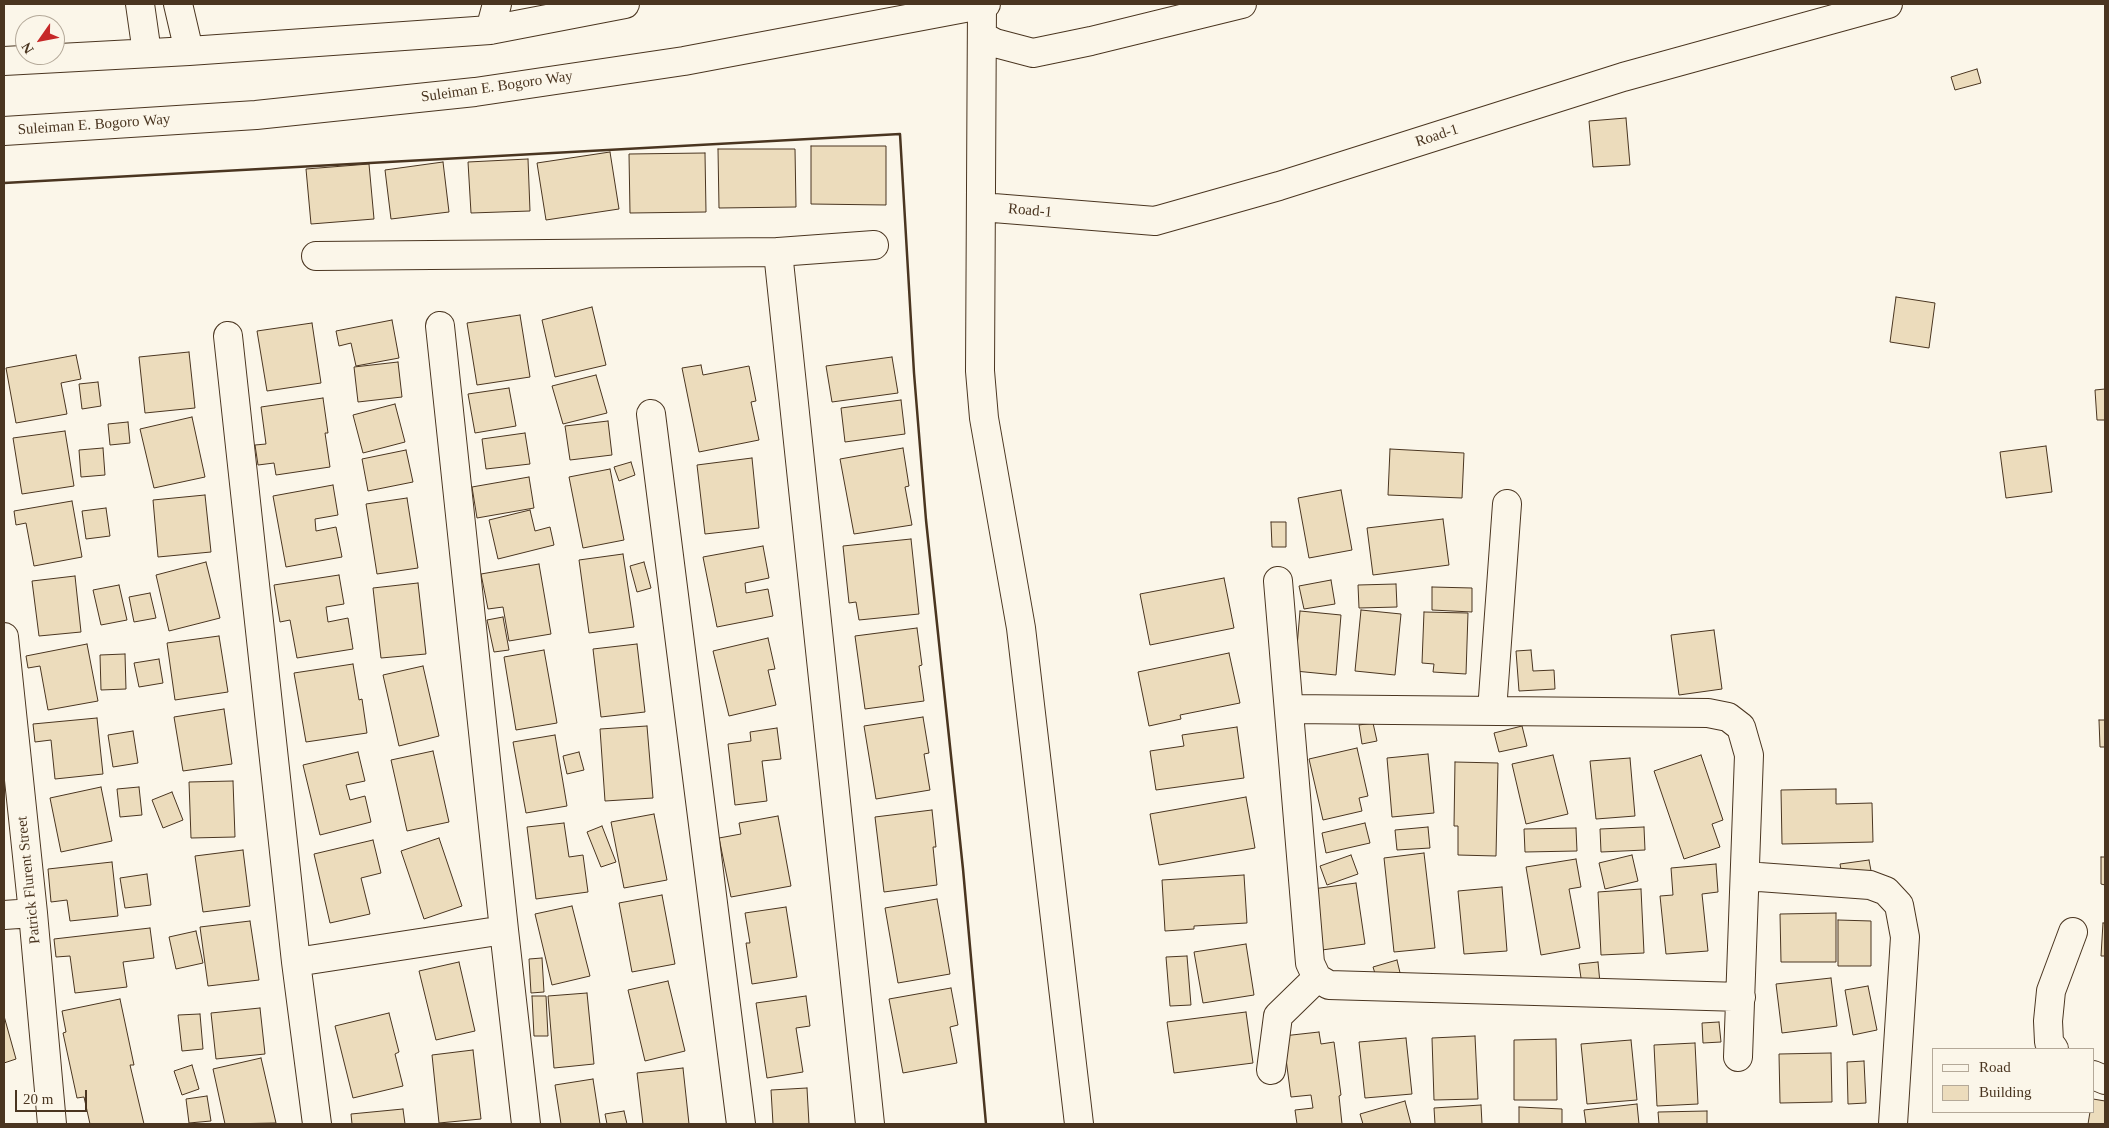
<!DOCTYPE html>
<style>
body{margin:0}
#map{position:relative;width:2109px;height:1128px;overflow:hidden;background:#fbf6e9;font-family:"Times New Roman",serif}
canvas{display:block}
.frame{position:absolute;inset:0;border:5px solid #4a3520;pointer-events:none}
.legend{position:absolute;left:1932px;top:1048px;width:162px;height:65px;box-sizing:border-box;background:#fbf6e9;border:1px solid #b4a999;margin:0;padding:6px 9px;list-style:none;font-size:15px;color:#4a3520}
.legend li{display:flex;align-items:center;gap:10px;height:25px}
.legend b{width:25px;border:1px solid #b4a999}
.north{position:absolute;left:15px;top:15px;width:50px;height:50px;box-sizing:border-box;background:#fbf6e9;border:1px solid #b4a999;border-radius:50%;rotate:237deg;font-size:14px;font-weight:700;line-height:20px;text-align:center;color:#4a3520}
.north::after{content:'';display:block;margin:auto;width:18px;height:22px;background:#c62828;clip-path:polygon(50% 0,100% 100%,50% 72%,0 100%)}
.scale{position:absolute;left:15px;top:1090px;width:72px;height:22px;box-sizing:border-box;border:2px solid #4a3520;border-top:0;padding-left:6px;font-size:15px;line-height:18px;white-space:nowrap;color:#4a3520;-webkit-text-stroke:4px #fbf6e9;paint-order:stroke}
</style>
<div id="map">
<canvas width="2109" height="1128"></canvas>
<div class="frame"></div>
<ul class="legend">
<li><b style="height:6px;background:#fbf6e9"></b>Road</li>
<li><b style="height:14px;background:#ecdcbc"></b>Building</li>
</ul>
<div class="north">N</div>
<div class="scale">20 m</div>
</div>
<script>
const g = document.querySelector('canvas').getContext('2d');
g.lineJoin = 'round';
function fillPath(path, color) { g.fillStyle = color; g.fill(path, 'evenodd'); }
const shape = rows => new Path2D(rows.map(r => 'M' + r).join(''));
function strokePath(path, color, width, dash) { g.strokeStyle = color; g.lineWidth = width; g.lineCap = dash ? 'butt' : 'round'; g.setLineDash(dash || []); g.stroke(path); }
function write(font, color, halo, rows, align = 'center') {
  g.font = font + ' "Times New Roman",serif'; g.lineWidth = 4; g.setLineDash([]); g.textBaseline = 'middle'; g.strokeStyle = halo; g.fillStyle = color; for (const [text, x, y, turn = 0] of rows) {
    g.save(); g.translate(x, y); g.rotate((+turn || 0) * Math.PI / 180); g.textAlign = isNaN(turn) ? turn : align; if (halo) g.strokeText(text, 0, 0); g.fillText(text, 0, 0); g.restore();
  }
}
const building = shape([
 [1977,69,1981,83,1955,90,1951,77,1977,69],
 [1626,118,1630,165,1593,167,1589,121,1626,118],
 [811,146,886,146,886,205,811,204,811,146],
 [718,149,795,149,796,207,719,208,718,149],
 [610,152,619,209,546,220,537,163,610,152],
 [705,153,706,212,630,213,629,154,705,153],
 [528,159,530,211,471,213,468,162,528,159],
 [443,162,449,212,391,219,385,170,443,162],
 [369,164,374,219,311,224,306,169,369,164],
 [1896,297,1935,303,1929,348,1890,342,1896,297],
 [592,307,606,365,555,377,542,320,592,307],
 [520,315,530,377,477,385,467,323,520,315],
 [392,320,399,358,356,366,351,343,339,346,336,331,392,320],
 [312,323,321,383,267,391,257,331,312,323],
 [189,352,195,408,145,413,139,357,189,352],
 [76,355,81,379,61,383,67,414,16,423,6,368,76,355],
 [892,357,898,393,832,402,826,366,892,357],
 [398,362,402,397,358,402,354,367,398,362],
 [701,365,703,375,749,366,756,401,751,402,759,440,699,452,682,368,701,365],
 [596,375,607,413,563,424,552,386,596,375],
 [98,382,101,406,82,409,79,384,98,382],
 [509,388,516,426,475,433,468,394,509,388],
 [2105,389,2105,420,2097,420,2095,390,2105,389],
 [323,398,328,433,325,433,330,467,276,475,274,463,258,465,255,445,266,444,261,407,323,398],
 [901,400,905,434,845,442,841,408,901,400],
 [395,404,405,442,363,453,353,415,395,404],
 [192,417,205,477,154,488,140,429,192,417],
 [608,421,612,455,570,460,565,426,608,421],
 [128,422,130,443,110,445,108,424,128,422],
 [65,431,74,486,22,494,13,438,65,431],
 [525,433,530,464,486,469,482,439,525,433],
 [2046,446,2052,492,2006,498,2000,452,2046,446],
 [103,448,105,475,81,477,79,450,103,448],
 [903,448,909,486,905,487,912,525,854,534,840,459,903,448],
 [1390,449,1464,453,1462,498,1388,495,1390,449],
 [406,450,413,482,368,491,362,459,406,450],
 [752,458,759,528,705,534,697,465,752,458],
 [631,462,635,475,619,481,614,467,631,462],
 [610,469,624,540,583,548,569,477,610,469],
 [529,477,534,508,477,518,472,487,529,477],
 [333,485,338,515,315,519,316,531,336,527,342,557,286,567,273,496,333,485],
 [1341,490,1352,550,1309,558,1298,498,1341,490],
 [205,495,211,552,158,557,153,500,205,495],
 [407,498,418,568,377,574,366,504,407,498],
 [72,501,82,557,34,566,26,523,16,525,14,511,72,501],
 [106,508,110,536,86,539,82,511,106,508],
 [530,510,535,531,550,527,554,545,498,559,489,520,530,510],
 [1443,519,1449,565,1373,575,1367,528,1443,519],
 [1271,522,1286,522,1286,547,1272,547,1271,522],
 [911,539,919,614,859,620,856,602,849,603,843,546,911,539],
 [763,546,769,578,745,583,746,593,768,589,773,616,717,627,703,557,763,546],
 [623,554,634,627,589,633,579,560,623,554],
 [206,562,220,618,169,631,156,575,206,562],
 [644,562,651,588,637,592,630,566,644,562],
 [539,564,551,634,509,641,503,607,488,609,481,574,539,564],
 [339,575,344,604,326,607,328,622,348,618,353,649,297,658,290,620,280,622,274,585,339,575],
 [75,576,81,632,39,636,32,581,75,576],
 [1224,578,1234,628,1150,645,1140,594,1224,578],
 [1331,580,1335,604,1304,609,1299,586,1331,580],
 [418,583,426,654,381,658,373,588,418,583],
 [1396,584,1397,607,1359,608,1358,585,1396,584],
 [119,585,127,620,101,625,93,590,119,585],
 [1432,587,1472,588,1472,612,1432,610,1432,587],
 [150,593,156,618,134,622,129,597,150,593],
 [1361,610,1401,614,1395,675,1355,671,1361,610],
 [1300,611,1341,615,1336,675,1295,671,1300,611],
 [1424,612,1468,613,1466,674,1433,672,1434,664,1422,663,1424,612],
 [503,617,509,650,494,652,487,620,503,617],
 [917,628,922,665,919,666,924,701,865,709,855,636,917,628],
 [1714,630,1722,689,1679,695,1671,635,1714,630],
 [219,636,228,692,175,700,167,643,219,636],
 [768,638,775,669,768,670,776,705,729,716,713,651,768,638],
 [87,644,98,701,48,710,40,666,28,668,26,656,87,644],
 [637,644,645,712,601,717,593,649,637,644],
 [544,650,557,723,516,730,504,657,544,650],
 [1531,650,1533,671,1554,670,1555,689,1519,691,1516,651,1531,650],
 [1229,653,1240,703,1180,715,1181,719,1149,726,1138,672,1229,653],
 [125,654,126,689,101,690,100,655,125,654],
 [159,659,163,683,139,687,134,663,159,659],
 [353,664,359,700,362,699,367,733,306,742,294,673,353,664],
 [423,666,439,736,399,746,383,675,423,666],
 [224,709,232,764,183,771,174,717,224,709],
 [923,717,929,753,924,754,930,790,876,799,864,726,923,717],
 [97,718,103,774,55,779,51,740,35,742,33,724,97,718],
 [2099,720,2105,720,2105,747,2100,747,2099,720],
 [1373,723,1377,741,1362,744,1359,725,1373,723],
 [647,726,653,798,605,801,600,729,647,726],
 [1522,726,1527,746,1499,752,1494,733,1522,726],
 [1237,727,1244,778,1156,790,1150,751,1184,746,1182,735,1237,727],
 [777,728,781,759,762,761,767,801,735,805,728,744,751,741,750,732,777,728],
 [133,731,138,763,113,767,108,735,133,731],
 [555,735,567,806,526,813,513,742,555,735],
 [1357,748,1368,796,1359,798,1362,811,1323,820,1309,759,1357,748],
 [433,751,449,822,407,831,391,760,433,751],
 [358,752,365,781,346,785,350,800,365,796,371,822,320,835,303,765,358,752],
 [579,752,584,770,567,774,563,756,579,752],
 [1428,754,1434,813,1392,817,1387,758,1428,754],
 [1553,755,1568,814,1526,824,1512,764,1553,755],
 [1701,755,1723,820,1712,824,1720,847,1684,859,1654,771,1701,755],
 [1630,758,1635,816,1596,819,1590,761,1630,758],
 [1455,762,1498,763,1496,856,1458,855,1458,826,1454,826,1455,762],
 [233,781,235,837,191,838,189,782,233,781],
 [101,787,112,841,61,852,50,798,101,787],
 [139,787,142,815,120,817,117,789,139,787],
 [1836,789,1836,804,1872,803,1873,842,1782,844,1781,790,1836,789],
 [172,792,183,820,163,828,152,800,172,792],
 [1246,797,1255,848,1159,865,1150,814,1246,797],
 [932,810,936,847,933,847,937,885,884,892,875,817,932,810],
 [654,814,667,880,624,888,611,822,654,814],
 [778,816,791,886,731,897,719,838,741,834,739,823,778,816],
 [564,823,569,857,583,855,588,892,536,899,527,827,564,823],
 [1365,823,1370,843,1326,853,1322,833,1365,823],
 [602,826,616,862,601,867,587,832,602,826],
 [1428,827,1430,848,1397,850,1395,830,1428,827],
 [1644,827,1645,850,1601,852,1600,829,1644,827],
 [1576,828,1577,851,1525,852,1524,829,1576,828],
 [439,838,462,906,424,919,401,851,439,838],
 [373,840,381,873,361,878,370,914,330,923,314,854,373,840],
 [243,850,250,906,203,912,195,856,243,850],
 [1424,853,1435,948,1394,952,1384,858,1424,853],
 [1351,855,1358,874,1327,885,1320,866,1351,855],
 [1632,855,1638,881,1605,889,1599,863,1632,855],
 [2101,857,2105,857,2105,885,2101,884,2101,857],
 [1576,859,1581,887,1569,889,1580,948,1541,955,1526,867,1576,859],
 [1869,860,1872,876,1843,881,1840,864,1869,860],
 [112,862,118,916,70,921,67,900,51,902,48,869,112,862],
 [1716,864,1718,892,1702,894,1708,951,1666,954,1660,896,1673,895,1671,868,1716,864],
 [147,874,151,905,125,908,120,878,147,874],
 [1244,875,1247,923,1194,926,1194,929,1165,931,1162,880,1244,875],
 [1356,883,1365,944,1322,950,1313,889,1356,883],
 [1502,887,1507,951,1464,954,1458,891,1502,887],
 [1641,889,1644,953,1601,955,1598,892,1641,889],
 [662,895,675,964,632,972,619,903,662,895],
 [937,899,950,974,898,983,885,908,937,899],
 [572,906,590,976,552,985,535,914,572,906],
 [786,907,797,977,752,984,746,943,750,943,745,913,786,907],
 [1836,913,1836,962,1781,962,1780,914,1836,913],
 [1838,920,1871,921,1871,966,1838,966,1838,920],
 [250,921,259,980,208,986,200,927,250,921],
 [2103,923,2105,923,2105,956,2101,956,2103,923],
 [150,928,154,958,123,962,127,987,75,993,70,956,56,957,54,939,150,928],
 [196,931,203,963,176,969,169,937,196,931],
 [1246,944,1254,995,1203,1003,1194,952,1246,944],
 [1187,956,1191,1005,1170,1006,1166,957,1187,956],
 [542,958,544,992,531,993,529,959,542,958],
 [1397,960,1401,977,1378,983,1373,967,1397,960],
 [459,962,475,1031,436,1040,419,971,459,962],
 [1598,962,1600,983,1582,985,1579,964,1598,962],
 [1831,978,1837,1026,1782,1033,1776,984,1831,978],
 [668,981,685,1051,645,1061,628,990,668,981],
 [1868,986,1877,1030,1853,1035,1845,990,1868,986],
 [951,988,958,1025,950,1027,957,1063,903,1073,889,999,951,988],
 [587,993,594,1064,554,1068,548,996,587,993],
 [532,996,546,996,548,1036,534,1036,532,996],
 [806,996,810,1026,796,1028,803,1072,767,1078,756,1003,806,996],
 [120,999,134,1065,130,1065,144,1124,90,1124,84,1097,77,1098,63,1033,66,1032,62,1011,120,999],
 [260,1008,265,1054,216,1059,211,1013,260,1008],
 [1246,1012,1253,1063,1174,1073,1167,1022,1246,1012],
 [389,1013,399,1052,395,1054,403,1086,353,1098,335,1026,389,1013],
 [200,1014,203,1049,182,1051,178,1015,200,1014],
 [4,1016,16,1059,4,1063,4,1016],
 [1719,1022,1721,1042,1703,1043,1702,1023,1719,1022],
 [1319,1032,1321,1044,1334,1042,1341,1095,1339,1096,1342,1124,1297,1124,1295,1110,1313,1108,1311,1095,1291,1097,1283,1036,1319,1032],
 [1475,1036,1478,1099,1434,1100,1432,1038,1475,1036],
 [1406,1038,1412,1094,1365,1098,1359,1042,1406,1038],
 [1556,1039,1557,1100,1514,1100,1514,1040,1556,1039],
 [1631,1040,1637,1100,1587,1104,1581,1044,1631,1040],
 [1695,1043,1698,1104,1657,1106,1654,1045,1695,1043],
 [473,1050,481,1119,439,1123,432,1055,473,1050],
 [1831,1053,1832,1102,1780,1103,1779,1054,1831,1053],
 [261,1058,276,1123,225,1124,213,1069,261,1058],
 [1864,1061,1866,1103,1848,1104,1847,1062,1864,1061],
 [192,1065,199,1089,182,1095,174,1071,192,1065],
 [683,1068,689,1124,643,1124,637,1073,683,1068],
 [593,1079,600,1124,561,1124,555,1085,593,1079],
 [807,1088,809,1124,826,1124,773,1124,771,1090,807,1088],
 [207,1096,211,1121,189,1123,186,1099,207,1096],
 [2093,1099,2105,1101,2105,1124,2088,1124,2090,1112,2093,1112,2093,1099],
 [1405,1101,1411,1124,1363,1124,1360,1114,1405,1101],
 [1637,1104,1639,1124,1586,1124,1584,1110,1637,1104],
 [1481,1105,1482,1124,1435,1124,1434,1108,1481,1105],
 [1519,1107,1562,1109,1562,1124,1519,1124,1519,1107],
 [403,1109,405,1124,352,1124,351,1114,403,1109],
 [624,1111,627,1124,607,1124,605,1114,624,1111],
 [1707,1111,1707,1124,1659,1124,1658,1112,1707,1111]
]);
fillPath(building, '#ecdcbc');
strokePath(building, '#4a3520', 1);
const minor = shape([
 [140,4,147,53],
 [178,4,189,51],
 [982,4,980,371,984,418,1021,628,1079,1124],
 [490,30,497,4],
 [982,36,995,43,1033,53,1091,41,1242,4],
 [4,61,189,51,490,30,625,4],
 [981,207,1155,221,1279,186,1623,77,1888,4],
 [778,252,870,1124],
 [316,256,778,252,874,245],
 [440,326,504,930,526,1124],
 [228,336,296,962,317,1124],
 [651,414,741,1124],
 [1278,581,1310,963,1317,978,1329,985,1741,997],
 [4,637,33,913,52,1124],
 [1289,709,1708,713,1728,717,1741,727,1749,755,1738,1057],
 [1492,711,1507,504],
 [1745,876,1870,885,1886,891,1899,905,1905,937,1893,1124],
 [4,915,33,913],
 [296,962,504,930],
 [2054,1049,2049,1042,2048,1021,2051,991,2073,932],
 [1271,1070,1278,1016,1317,978],
 [2093,1075,2105,1080]
]);
const major = shape([
 [4,131,256,115,475,92,684,61,986,4]
]);
strokePath(minor, '#4a3520', 30);
strokePath(major, '#4a3520', 30);
strokePath(minor, '#fbf6e9', 28);
strokePath(major, '#fbf6e9', 28);
strokePath(shape([
 [4,183,900,134,914,373,926,520,963,869,986,1124]
]), '#4a3520', 2.5);
write('15px', '#4a3520', '#fbf6e9', [
 ["Suleiman E. Bogoro Way",497,87,-8],
 ["Suleiman E. Bogoro Way",94,125,-4],
 ["Road-1",1437,136,-18],
 ["Road-1",1030,211,5],
 ["Patrick Flurent Street",29,880,-96]
]);
</script>
